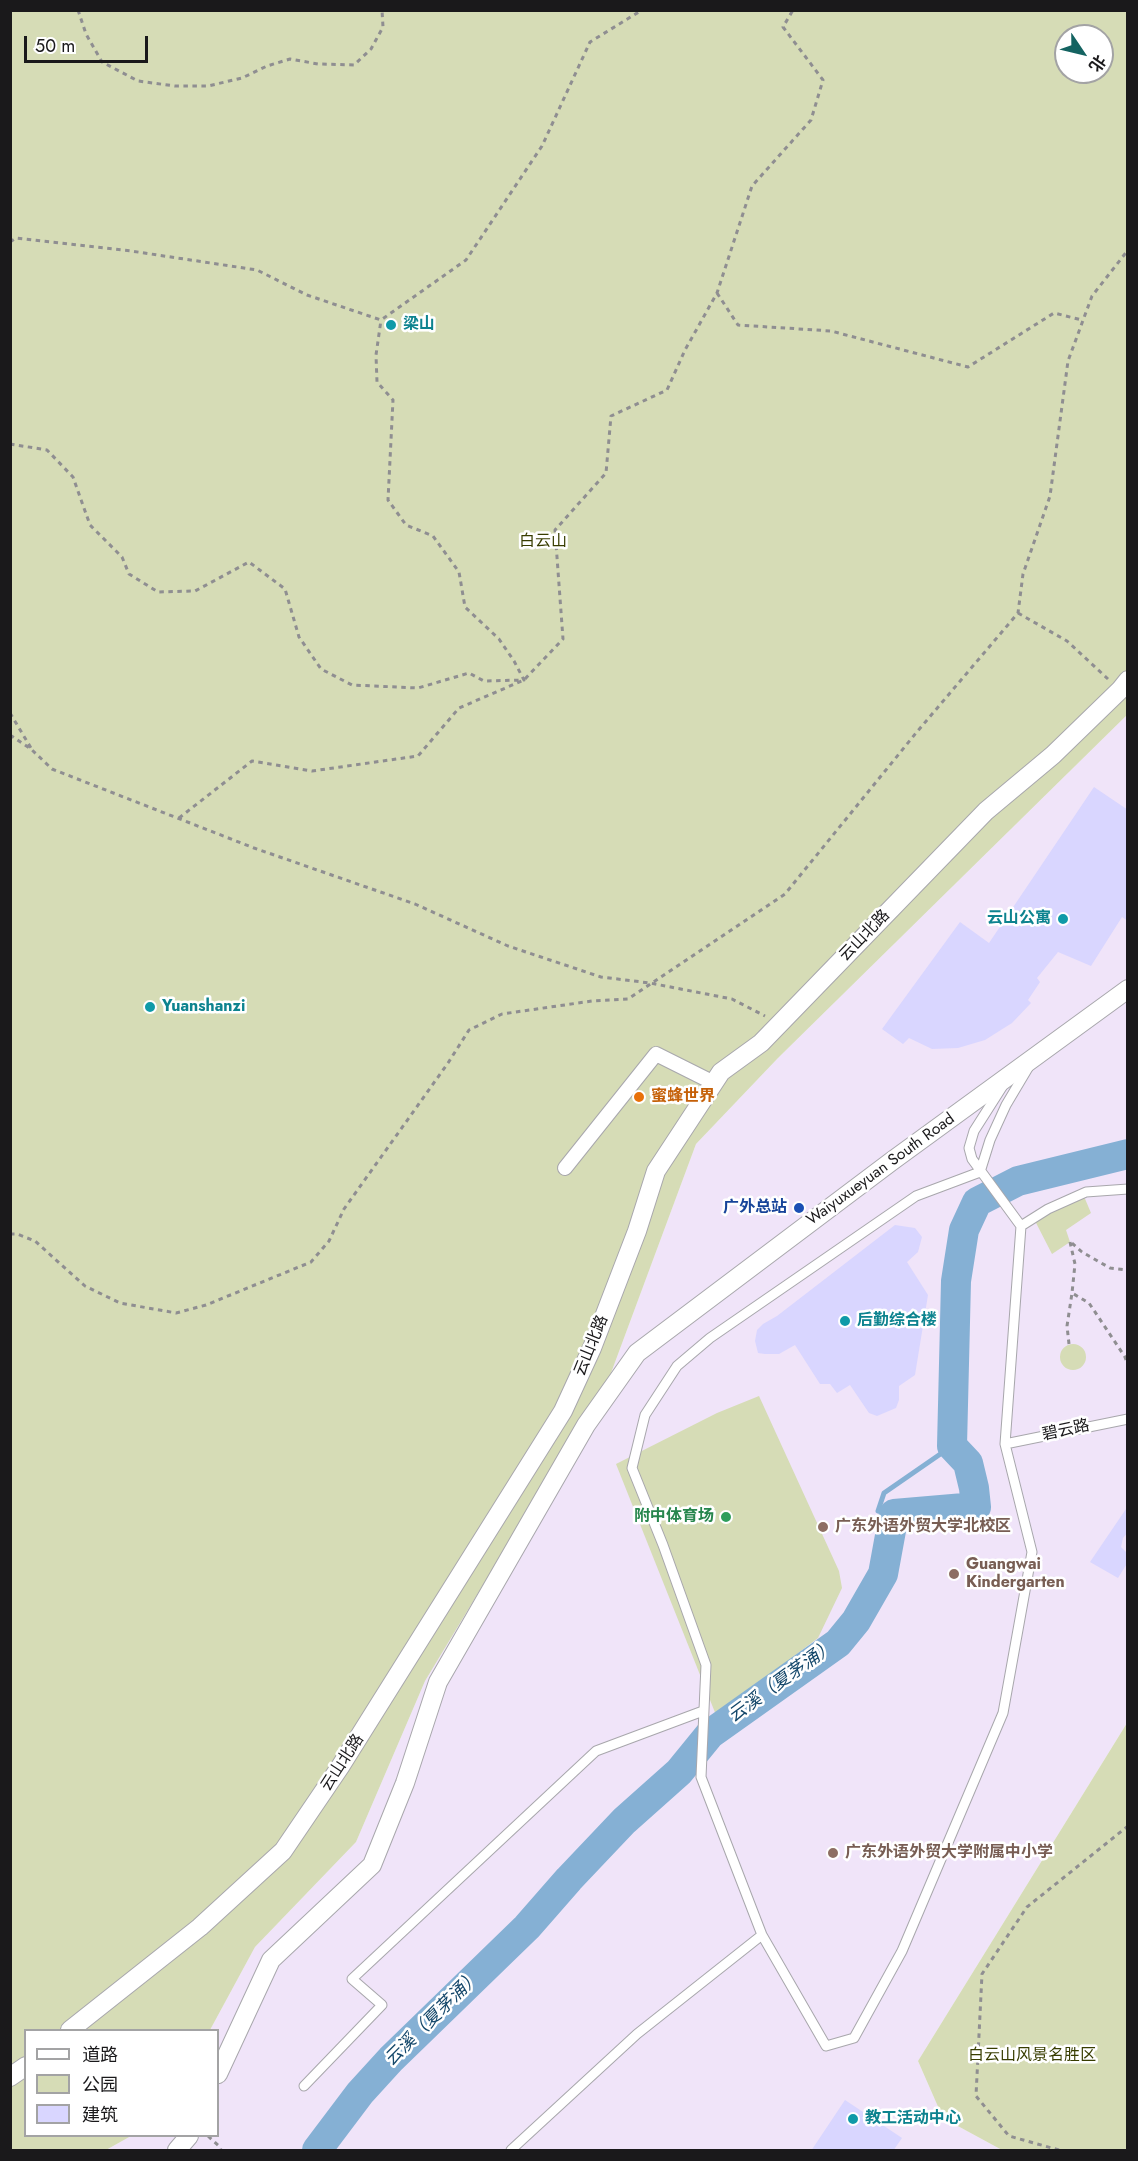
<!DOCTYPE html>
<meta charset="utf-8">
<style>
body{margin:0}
#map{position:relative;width:1138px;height:2161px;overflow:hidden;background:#f4f3f8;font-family:Jost,"Noto Sans SC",sans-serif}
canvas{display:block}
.frame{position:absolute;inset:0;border:12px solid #1a191b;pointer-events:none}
.legend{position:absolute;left:24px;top:2029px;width:195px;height:108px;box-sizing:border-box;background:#fff;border:2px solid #a3a3a4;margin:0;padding:8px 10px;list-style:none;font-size:18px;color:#1a191b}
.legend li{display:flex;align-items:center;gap:12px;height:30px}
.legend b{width:30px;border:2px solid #a3a3a4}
.north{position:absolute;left:1054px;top:24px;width:60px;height:60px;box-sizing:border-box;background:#fff;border:2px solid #a3a3a4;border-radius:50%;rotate:125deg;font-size:16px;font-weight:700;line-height:24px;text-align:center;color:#1a191b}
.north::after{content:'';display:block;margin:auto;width:21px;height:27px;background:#146361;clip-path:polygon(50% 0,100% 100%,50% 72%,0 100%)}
.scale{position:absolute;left:24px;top:36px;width:124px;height:27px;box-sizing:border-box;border:3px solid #1a191b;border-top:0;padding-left:8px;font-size:18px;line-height:21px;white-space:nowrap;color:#1a191b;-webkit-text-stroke:4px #fff;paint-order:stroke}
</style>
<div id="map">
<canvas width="1138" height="2161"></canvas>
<div class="frame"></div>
<ul class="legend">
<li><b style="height:8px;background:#fff"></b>道路</li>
<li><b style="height:16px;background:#d6dcb6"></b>公园</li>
<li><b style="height:16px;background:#d9d6ff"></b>建筑</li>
</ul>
<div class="north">北</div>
<div class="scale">50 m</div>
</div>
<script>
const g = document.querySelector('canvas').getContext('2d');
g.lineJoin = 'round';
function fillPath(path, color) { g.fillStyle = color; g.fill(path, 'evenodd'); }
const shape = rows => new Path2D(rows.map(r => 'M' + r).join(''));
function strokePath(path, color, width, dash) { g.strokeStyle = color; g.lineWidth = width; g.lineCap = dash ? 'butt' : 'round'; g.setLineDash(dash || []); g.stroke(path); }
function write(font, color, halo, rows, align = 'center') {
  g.font = font + ' Jost,"Noto Sans SC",sans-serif'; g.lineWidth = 5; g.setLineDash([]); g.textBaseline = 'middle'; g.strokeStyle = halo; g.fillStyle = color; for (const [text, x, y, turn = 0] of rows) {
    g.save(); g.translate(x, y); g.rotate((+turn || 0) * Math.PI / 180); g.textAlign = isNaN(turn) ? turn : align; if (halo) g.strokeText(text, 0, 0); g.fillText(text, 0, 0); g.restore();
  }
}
fillPath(shape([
 [1127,715,1127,1723,918,2061,943,2118,1002,2150,106,2150,131,2136,218,2136,218,2030,210,2030,255,1947,356,1842,425,1681,611,1373,696,1144,778,1058]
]), '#f0e4f9');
fillPath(shape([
 [11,11,1127,11,1127,715,778,1058,696,1144,611,1373,425,1681,356,1842,255,1947,210,2030,26,2030,26,2136,131,2136,106,2150,11,2150],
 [1066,36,1102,36,1102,72,1066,72],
 [1083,1194,1091,1213,1066,1230,1070,1242,1052,1254,1033,1217],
 '1060 1357a13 13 0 1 1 26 0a13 13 0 1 1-26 0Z',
 [759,1396,839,1571,842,1588,818,1638,716,1715,616,1464,717,1413],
 [1127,1723,1127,2150,1002,2150,943,2118,918,2061]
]), '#d6dcb6');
strokePath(shape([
 [894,1514,878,1511,884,1493,952,1446]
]), '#85b0d4', 5);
strokePath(shape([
 [317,2150,360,2093,391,2059,527,1927,569,1879,624,1821,679,1772,710,1734,838,1643,856,1621,883,1574,894,1514,976,1507,974,1488,968,1463,952,1446,956,1281,964,1230,977,1202,1018,1181,1128,1154]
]), '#85b0d4', 30);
fillPath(shape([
 [1094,787,1128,810,1128,921,1122,917,1091,966,1058,952,1037,978,1040,982,1028,1000,1031,1003,1012,1023,985,1040,958,1048,932,1049,909,1038,903,1044,882,1029,960,922,989,943],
 [895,1225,915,1228,922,1237,918,1252,907,1262,928,1295,915,1375,899,1386,899,1400,896,1408,877,1416,869,1413,850,1385,837,1393,830,1384,820,1384,795,1345,779,1354,765,1354,758,1353,755,1341,757,1330,763,1324,777,1316],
 [1128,1506,1128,1532,1123,1538,1121,1547,1128,1554,1128,1562,1118,1578,1090,1562],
 [845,2100,902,2138,893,2151,811,2151]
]), '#d9d6ff');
const service = shape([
 [980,1172,916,1196,710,1338,677,1366,645,1415,632,1468,663,1545,706,1665,701,1777,762,1935,826,2046,854,2038,902,1951,1003,1713,1032,1552,1005,1444,1021,1226,972,1159,969,1148,974,1131,1002,1087],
 [980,1172,990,1140,1006,1105,1028,1068],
 [1021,1226,1048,1209,1086,1192,1128,1189],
 [1005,1444,1128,1419],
 [304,2086,382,2005,352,1979,596,1751,703,1711],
 [511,2150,637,2034,762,1935]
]);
const pedestrian = shape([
 [565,1168,656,1054,714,1083]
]);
const minor = shape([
 [70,2030,200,1927,283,1851,340,1767,563,1411,592,1348,637,1231,656,1171,721,1072,761,1043,986,811,1053,755,1120,690,1128,680],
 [218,2074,271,1960,372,1865,405,1783,438,1682,586,1425,637,1353,892,1161,1128,989],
 [10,2077,26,2066],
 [177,2150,189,2136]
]);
strokePath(service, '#a8a7ac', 11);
strokePath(pedestrian, '#a8a7ac', 16);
strokePath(minor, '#a8a7ac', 20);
strokePath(shape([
 [78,10,86,34,102,62,138,81,175,86,208,86,242,78,267,66,290,59,318,64,354,65,371,49,383,27,382,10],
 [10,242,16,238,131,251,257,270,307,295,381,320,466,260,542,146,590,42,642,10],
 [717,293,738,325,831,331,968,367,1054,313,1082,320],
 [10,444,47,450,73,477,90,525,122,557,129,574,158,592,195,591,249,562,285,589,299,637,321,669,352,685,418,688,469,673,484,681,524,680,514,661,499,639,465,607,459,572,433,536,406,525,388,500,393,400,377,382,376,355,381,320],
 [1018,613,1067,641,1108,679],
 [10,713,31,748],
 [10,735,31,749,52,769,254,848,415,904,508,946,601,977,650,983,732,999,765,1016],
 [179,818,252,761,312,771,418,756,459,708,524,680,563,639,555,530,606,473,611,416,667,390,685,350,717,293,752,186,811,120,823,80,783,27,793,10],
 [10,1234,17,1234,35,1241,85,1286,120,1303,176,1313,206,1305,311,1262,329,1241,344,1209,448,1063,469,1030,502,1014,592,1001,628,999,785,894,916,733,1018,613,1023,574,1050,496,1068,361,1092,296,1128,250],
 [1070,1242,1075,1264,1072,1293,1089,1303,1125,1357,1128,1366],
 [1072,1243,1082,1252,1110,1268,1128,1270],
 [1069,1344,1067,1326,1072,1293],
 [208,2136,220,2147,221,2150],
 [1059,2150,1009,2136,976,2096,982,1974,1027,1907,1128,1826]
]), '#8f8e91', 3, [4.5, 4.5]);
strokePath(service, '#fff', 9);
strokePath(pedestrian, '#fff', 14);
strokePath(minor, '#fff', 18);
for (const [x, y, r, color] of [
 [391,325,6,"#0f9aa8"],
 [1063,919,6,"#0f9aa8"],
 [150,1007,6,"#0f9aa8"],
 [639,1097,6,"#e8710a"],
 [799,1208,6,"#1a4fb4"],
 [845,1321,6,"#0f9aa8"],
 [726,1517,6,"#2e9e5b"],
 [823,1527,6,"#8d6e63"],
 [954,1574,6,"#8d6e63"],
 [833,1853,6,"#8d6e63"],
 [853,2119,6,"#0f9aa8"]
]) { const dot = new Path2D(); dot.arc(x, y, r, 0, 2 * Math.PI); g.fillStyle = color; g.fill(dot); strokePath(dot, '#fff', 2); }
write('bold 16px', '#0d838f', '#fff', [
 ["梁山",403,325],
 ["云山公寓",1051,919,"right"],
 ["Yuanshanzi",162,1007],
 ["后勤综合楼",857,1321],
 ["教工活动中心",865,2119]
], 'left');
write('16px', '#383d00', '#fff', [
 ["白云山",543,542],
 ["白云山风景名胜区",1032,2056]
]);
write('16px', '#1a191b', '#fff', [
 ["云山北路",865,936,-46],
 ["Waiyuxueyuan South Road",881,1170,-36],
 ["云山北路",592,1346,-68],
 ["碧云路",1066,1431,-12],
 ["云山北路",343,1763,-57]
]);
write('bold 16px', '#c56008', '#fff', [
 ["蜜蜂世界",651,1097]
], 'left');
write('bold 16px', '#164399', '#fff', [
 ["广外总站",787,1208]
], 'right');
write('bold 16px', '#27864d', '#fff', [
 ["附中体育场",714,1517]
], 'right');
write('bold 16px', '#785e54', '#fff', [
 ["广东外语外贸大学北校区",835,1527],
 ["Guangwai",966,1565],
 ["Kindergarten",966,1583],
 ["广东外语外贸大学附属中小学",845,1853]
], 'left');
write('italic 18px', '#15486b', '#fff', [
 ["云溪（夏茅涌）",782,1682,-36],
 ["云溪（夏茅涌）",433,2019,-45]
]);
</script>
